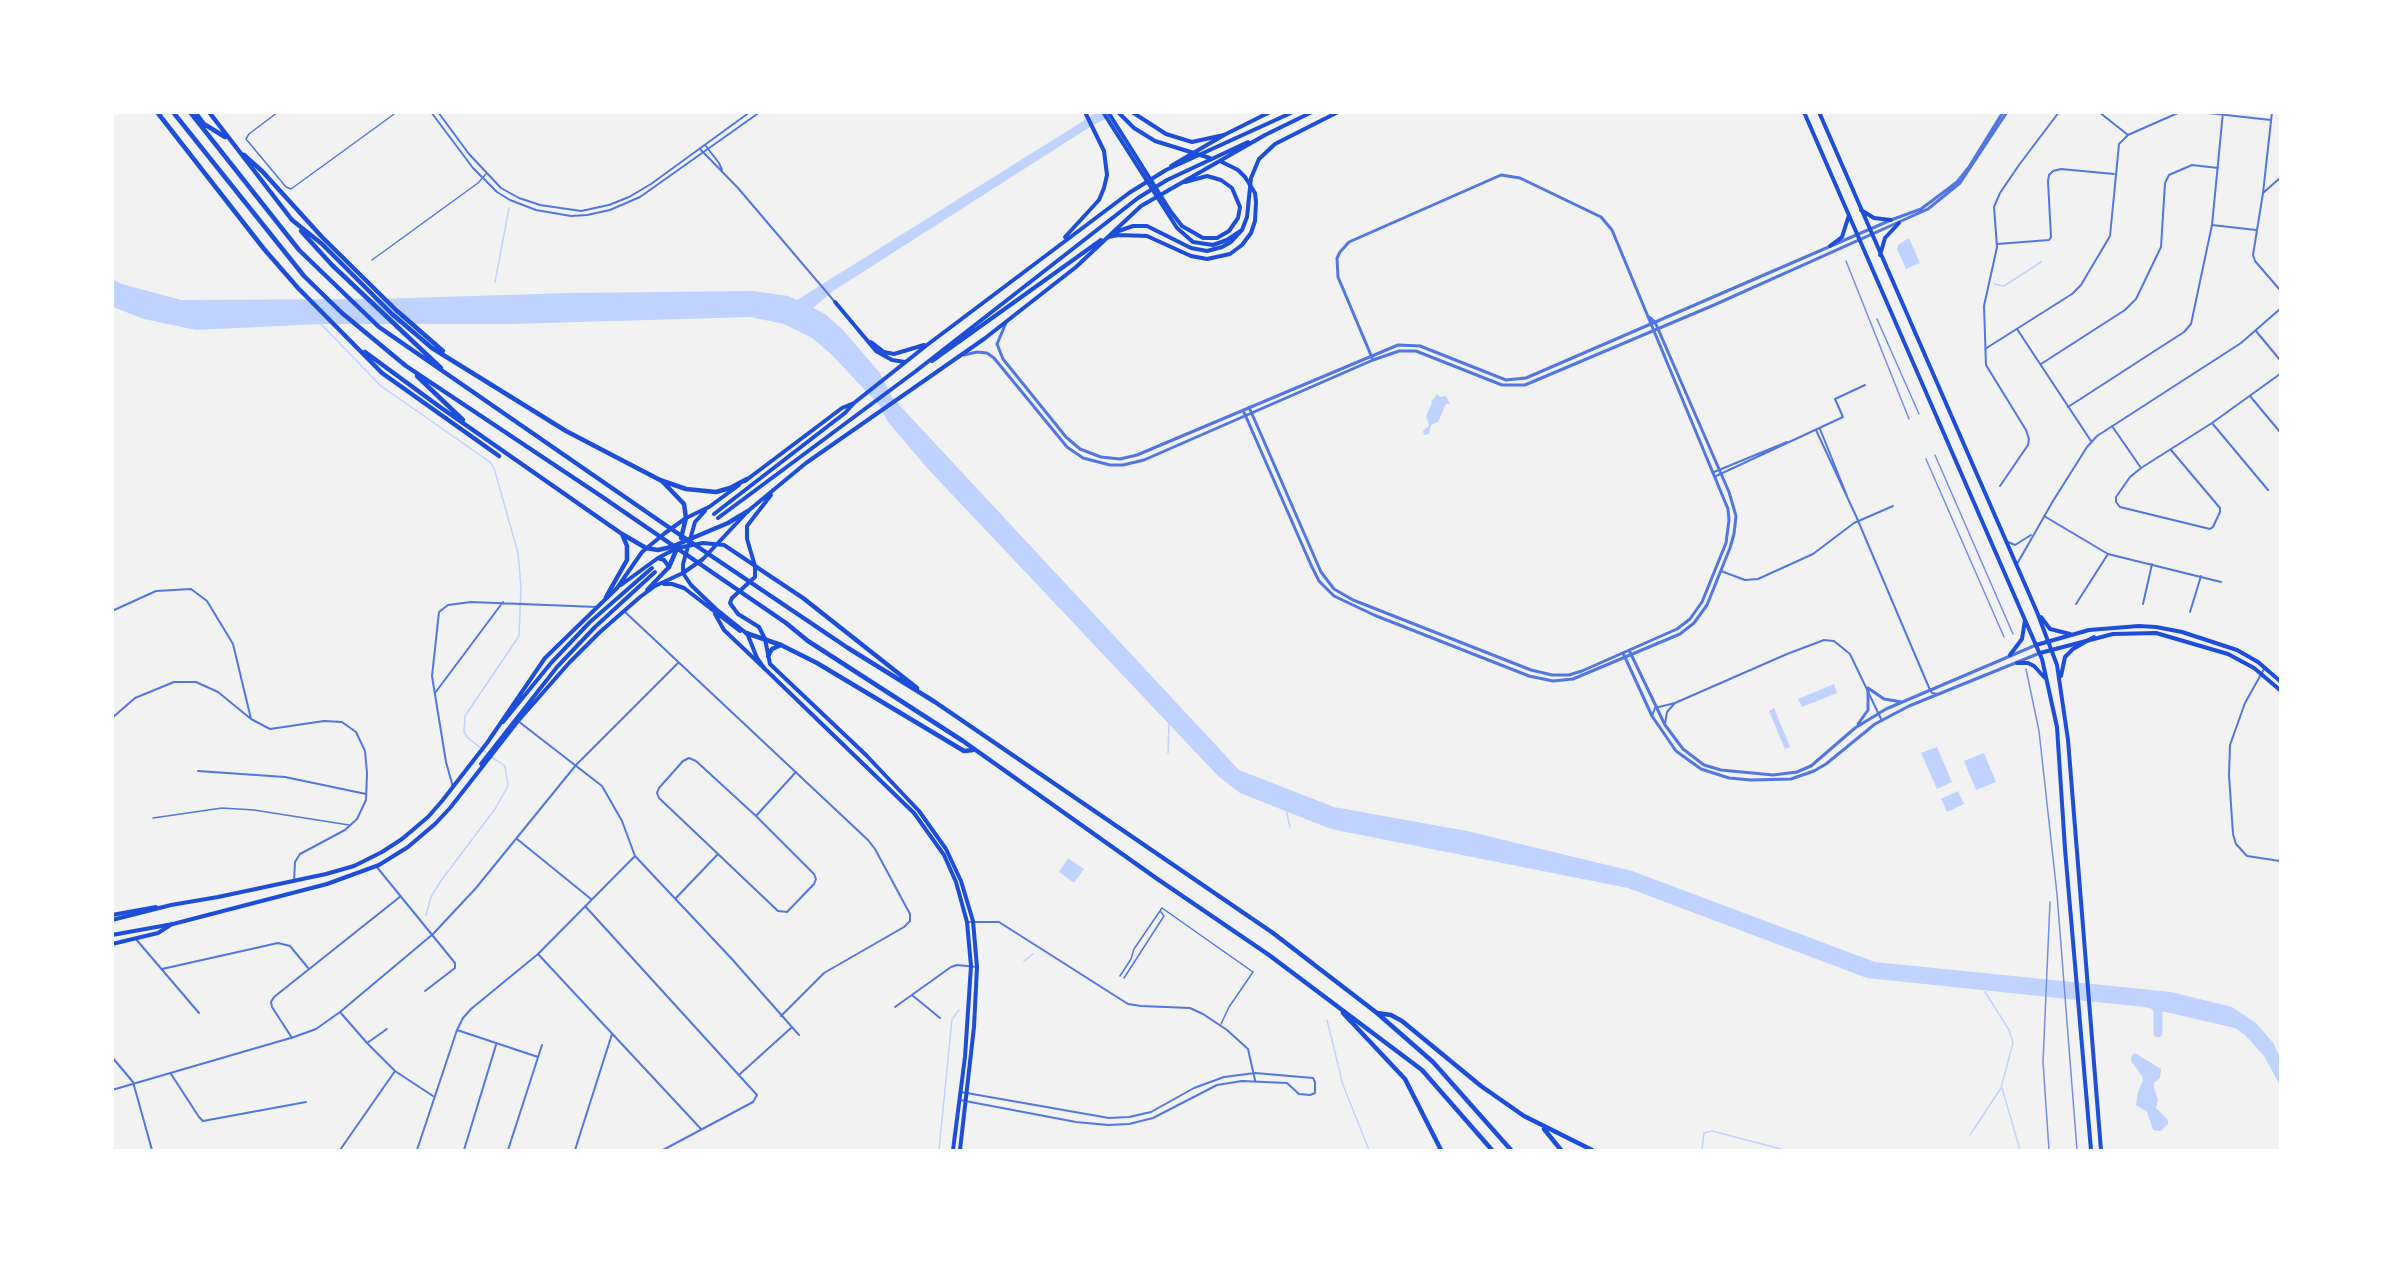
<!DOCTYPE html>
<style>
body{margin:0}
#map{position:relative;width:2393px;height:1263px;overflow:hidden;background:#f2f2f2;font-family:"Noto Serif",serif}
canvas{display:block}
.frame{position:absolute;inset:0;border:114px solid #fff;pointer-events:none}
</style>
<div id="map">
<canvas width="2393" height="1263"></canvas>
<div class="frame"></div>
</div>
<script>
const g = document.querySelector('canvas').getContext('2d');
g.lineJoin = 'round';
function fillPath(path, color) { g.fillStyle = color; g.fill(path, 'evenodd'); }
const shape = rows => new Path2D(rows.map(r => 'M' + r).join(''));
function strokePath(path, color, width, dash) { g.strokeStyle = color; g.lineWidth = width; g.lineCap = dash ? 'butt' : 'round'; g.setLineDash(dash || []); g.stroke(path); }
fillPath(shape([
 [1096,113,1118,113,1093,125,833,291,813,308,825,314,842,329,880,373,892,397,904,410,1239,770,1334,807,1467,831,1632,871,1875,962,2171,992,2232,1007,2256,1023,2274,1044,2280,1058,2280,1085,2264,1056,2245,1035,2235,1028,2144,1007,1867,978,1628,888,1331,829,1240,793,1218,776,927,468,888,422,880,406,830,353,812,338,784,324,750,317,512,324,321,324,196,330,144,319,113,307,112,279,122,284,181,300,376,299,570,293,754,291,788,296,797,300],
 [1909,238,1920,263,1906,269,1897,249,1898,245],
 [1437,394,1440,397,1446,396,1450,404,1446,404,1438,422,1431,425,1429,434,1424,435,1423,431,1429,425,1426,416,1432,403,1431,402],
 [1834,684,1837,693,1802,707,1798,699],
 [1774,708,1790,747,1785,749,1769,711],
 [1937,747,1952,782,1937,789,1921,753],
 [1984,753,1996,782,1976,790,1964,761],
 [1958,791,1964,804,1947,812,1941,799],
 [1068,858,1084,869,1074,883,1059,872],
 [2135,1053,2161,1069,2160,1078,2154,1083,2154,1088,2158,1100,2156,1108,2168,1120,2168,1124,2161,1131,2153,1130,2147,1112,2136,1105,2138,1092,2143,1080,2142,1076,2131,1061,2132,1055]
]), '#bfd3fe');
strokePath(shape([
 [495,282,509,208],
 [1994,284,2004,286,2041,262],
 [321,324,381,386,490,462,494,468,518,553,521,587,519,636,465,716,464,732,467,737,488,754],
 [1168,753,1169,724],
 [1286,810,1290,827],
 [426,915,431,897,440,882,495,809,508,786,505,766,492,757],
 [1024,961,1033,954],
 [1327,1020,1343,1085,1369,1150],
 [2002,1088,2020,1150],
 [1970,1135,2001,1088,2013,1043,2009,1030,1985,992],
 [939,1150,952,1019,959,1010],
 [1702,1150,1704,1133,1712,1131,1785,1150],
 [1960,1150,1961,1150]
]), '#bfd3fe', 1.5);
strokePath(shape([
 [2152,1001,2158,1010,2158,1033]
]), '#bfd3fe', 9);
strokePath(shape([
 [278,112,249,134,246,139,286,187,291,189,397,112],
 [372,260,478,183,486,174],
 [153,818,222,808,254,810,349,825],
 [1120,976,1131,959,1134,949,1162,908,1253,972,1229,1007,1221,1024],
 [1124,978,1164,916,1161,912]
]), '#5277de', 1.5);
strokePath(shape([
 [431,112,473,168,497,192,510,200,536,210,571,216,587,215,610,210,640,197,760,112],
 [438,112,469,154,501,188,519,198,540,205,581,211,609,205,629,197,651,184,750,112],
 [2099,112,2128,135],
 [2199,112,2271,120],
 [2272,112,2263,193,2253,255,2255,261,2280,290],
 [705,145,719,163,722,170],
 [700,149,738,188,835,302],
 [2263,193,2280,178],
 [2212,225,2256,230],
 [1997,244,2049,240,2051,237,2048,181,2049,175,2053,171,2061,169,2114,174],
 [2017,329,2091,441],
 [2256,331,2280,360],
 [1985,349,2072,294,2081,285,2110,236,2119,144,2128,135,2180,112],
 [2041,364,2125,310,2136,299,2161,247,2165,183,2169,175,2192,165,2218,168],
 [2250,396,2280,432],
 [2068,407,2184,332,2191,324,2212,225,2223,112],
 [2212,423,2268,490],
 [2112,426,2141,468],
 [1820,429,1847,496],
 [1816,430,1856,516,1930,690,1932,693,1938,694],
 [2171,450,2220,508,2220,512,2213,527,2210,529,2120,507,2116,502,2116,497,2130,477,2141,468,2212,423,2280,374],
 [1714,472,1787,442],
 [1716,476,1843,417,1835,399,1865,385],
 [2000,486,2028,445,2029,439,2026,430,1986,365,1984,306,1997,247,1994,207,2000,193,2019,165,2059,112],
 [2044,516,2108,554,2221,582],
 [2008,542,2015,545,2031,535],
 [2017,564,2053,501,2087,447,2097,436,2241,343,2280,309],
 [1721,571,1745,580,1758,579,1813,554,1854,523,1893,506],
 [2076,604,2108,554],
 [2143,604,2152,564],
 [112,611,156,591,191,589,207,601,233,644,251,719],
 [624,611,868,840,875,849,910,914,910,921,904,927,824,973,781,1016],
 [2190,612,2201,576],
 [2264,669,2245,703,2230,745,2229,775,2233,834,2236,844,2247,856,2280,861],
 [435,693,503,602],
 [1652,716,1655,708,1675,703,1787,654,1824,640,1834,641,1850,654,1882,721],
 [112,718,135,698,174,682,196,682,218,692,251,719,270,729,324,721,342,722,356,732,365,751,367,773,366,800,357,819,345,830,300,854,295,862,294,881],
 [518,721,602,786,622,821,635,856,731,958,799,1035],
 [1665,724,1667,712,1675,703],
 [689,758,696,761,756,816,814,874,816,879,814,884,787,912,778,911,659,798,657,793,659,788,683,761,689,758],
 [198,771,285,777,366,794],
 [453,787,446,762,432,676,439,612,448,605,471,602,597,607],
 [756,816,795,773],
 [517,839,591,899],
 [376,866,455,963,455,968,425,991],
 [676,898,718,854],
 [585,906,757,1095,753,1102,663,1150],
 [967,922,999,922,1128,1004,1141,1006,1190,1008,1203,1014,1227,1030,1248,1049,1255,1080],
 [135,938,199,1013],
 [538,954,701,1129],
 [162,969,278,943,290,946,309,969],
 [912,995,940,1018],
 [895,1007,951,967,957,965,977,967],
 [340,1012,367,1043,395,1071,433,1096],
 [457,1030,538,1057],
 [292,1038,272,1007,271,1002,274,997,401,896],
 [367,1043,387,1029],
 [112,1057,133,1082,152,1150],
 [171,1074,199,1117,203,1121,306,1102],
 [740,1074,791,1028],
 [112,1090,294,1037,316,1029,340,1012,433,934,476,888,576,765,678,663],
 [960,1100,1076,1122,1108,1125,1129,1124,1153,1118,1217,1085,1242,1081,1287,1083,1299,1094,1310,1095,1315,1093,1315,1082,1313,1078,1255,1073,1224,1077,1194,1088,1151,1112,1129,1117,1109,1118,961,1092],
 [340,1150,395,1071],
 [417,1150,457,1030,463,1018,471,1009,538,954,635,856],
 [464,1150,496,1045],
 [508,1150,542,1045],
 [575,1150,612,1034]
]), '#5277de', 2);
strokePath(shape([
 [1006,323,997,344,1003,359,1066,437,1080,449,1101,457,1120,459,1137,455,1398,345,1420,346,1506,380,1526,378,1891,220,1921,209,1957,182,1969,167,2003,112],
 [964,355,977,352,987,353,994,358,1067,447,1083,458,1110,465,1123,465,1144,460,1373,360,1399,351,1416,351,1502,385,1525,385,1714,305,1928,209,1960,183,2007,112],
 [1249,407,1321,572,1334,589,1353,600,1531,670,1552,675,1569,675,1582,671,1677,629,1690,619,1702,602,1726,543,1729,520,1728,509,1612,230,1601,217,1520,178,1501,175,1349,242,1340,252,1337,258,1338,277,1373,360],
 [1243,410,1311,565,1319,581,1334,596,1374,615,1529,676,1553,681,1573,679,1680,634,1694,623,1707,605,1730,548,1734,534,1736,516,1729,492,1655,322,1649,317],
 [1629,650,1665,725,1683,749,1704,765,1721,770,1773,775,1797,772,1811,766,1855,728,1886,709,2036,645],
 [1623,653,1652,716,1676,751,1701,769,1729,778,1751,780,1791,779,1814,771,1826,764,1875,724,1909,706,2040,653],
 [1868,688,1884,699,1902,702],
 [1858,724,1868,710,1868,688]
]), '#5277de', 3);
strokePath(shape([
 [747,633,757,658,764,668,914,813,944,855,956,882,967,922,971,966,965,1057,953,1150],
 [765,639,770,664,866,755,919,811,946,849,961,881,973,921,977,967,974,1027,960,1150],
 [2036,645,2089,630,2139,626,2156,627,2182,632,2237,650,2258,662,2280,681],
 [2040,653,2113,634,2156,633,2228,654,2254,668,2280,690]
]), '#1d4ed8', 4);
strokePath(shape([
 [1103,112,1177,228,1193,242,1213,245,1227,240,1242,230,1247,217,1251,178,1259,159,1275,144,1338,112],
 [1132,112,1166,134,1192,142,1224,135,1270,112],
 [1804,112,2042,659,2057,727,2065,849,2091,1150],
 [1819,112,2037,612,2057,665,2068,740,2101,1150],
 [1861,210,1874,218,1891,220],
 [1830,246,1842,237,1849,215],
 [1880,255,1885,238,1899,223],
 [2041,617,2050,629,2070,634],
 [2010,655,2022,639,2025,620],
 [2017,663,2028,663,2034,666,2045,678],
 [2061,676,2065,657,2073,649,2094,637],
 [112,915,156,907],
 [112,944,158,933,172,924]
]), '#1d4ed8', 4);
strokePath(shape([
 [1108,112,1171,212,1182,226,1203,238,1217,238,1229,231,1238,218,1240,207,1232,188,1221,180,1207,176,1185,182],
 [1118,112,1134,128,1155,141,1210,158],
 [1171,166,1224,135],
 [1113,233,1133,226,1147,226,1191,248,1207,251,1222,247,1231,242,1242,230],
 [1065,237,1099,200,1104,188,1107,175,1104,151,1085,112],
 [1108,237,1119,235,1147,236,1191,256,1207,259,1230,254,1242,245,1251,233,1255,221,1256,202,1255,193,1245,177,1238,170,1220,161],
 [835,302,876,351,892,360,905,362],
 [871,342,884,352,894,354,924,345],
 [932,361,1101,240],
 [745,481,842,408,854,403],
 [705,511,695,522,683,564,683,573,691,585,716,609,746,633],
 [714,514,845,413,854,403,927,345,1129,193,1166,170,1293,112],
 [718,518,916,371,1138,198,1167,180,1248,142],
 [664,584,672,584,684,588,740,631],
 [621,585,658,558,677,548,703,543,724,545,754,565],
 [647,590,669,567,664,560,658,558],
 [715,614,724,630,764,668],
 [765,639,759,627,738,614,730,603,732,598,755,577,755,566,747,539,747,526,771,495],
 [503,722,551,663,590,622,652,568],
 [481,764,557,667,595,627,655,572],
 [112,920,171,905,218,897,326,874,354,866,382,852,402,839,428,817,442,801,487,743,545,658,617,588,642,552,665,533,686,518,709,507,739,485],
 [112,935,173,924,327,884,379,865,408,847,435,824,450,808,518,721,569,663,600,632,640,597,655,586,683,573,703,559,748,511,806,463,984,339,1076,267,1141,206,1265,135,1312,112]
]), '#1d4ed8', 4);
strokePath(shape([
 [157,112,264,249,298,288,382,373,499,456],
 [173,112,304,276,342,313,406,366,598,494,786,623,808,641,963,741,1156,878,1269,955,1422,1070,1492,1150],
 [190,112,299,250,379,327,664,524,848,648,935,702,1273,933,1377,1013,1433,1062,1511,1150],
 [195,112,204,124,225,137],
 [209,112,292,220],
 [244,155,262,171,322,237,396,310,443,351],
 [292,220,322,244,392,314,432,348,566,431,660,480,686,489,716,492,730,488,747,479],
 [301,231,332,265,441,368],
 [365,352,440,407,622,534,646,548,658,550,671,547,728,523,748,511],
 [417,376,463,420],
 [662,481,684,504,686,518,681,538],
 [755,566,803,598,917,688],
 [669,567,678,546],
 [606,597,627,560,627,546,622,534],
 [746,633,781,645,817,663,964,751,973,750],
 [768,656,772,649,781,645],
 [1343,1013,1405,1079,1441,1150],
 [1377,1013,1391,1015,1402,1021,1481,1086,1524,1116,1592,1150],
 [1544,1129,1561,1150]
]), '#1d4ed8', 4.5);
strokePath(shape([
 [1846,261,1909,419],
 [1877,319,1919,414],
 [1935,455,2013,634],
 [1926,459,2004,637],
 [2026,669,2039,731,2057,894,2077,1150],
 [2049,1150,2043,1062,2050,902]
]), '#7290e2', 1.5);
</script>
